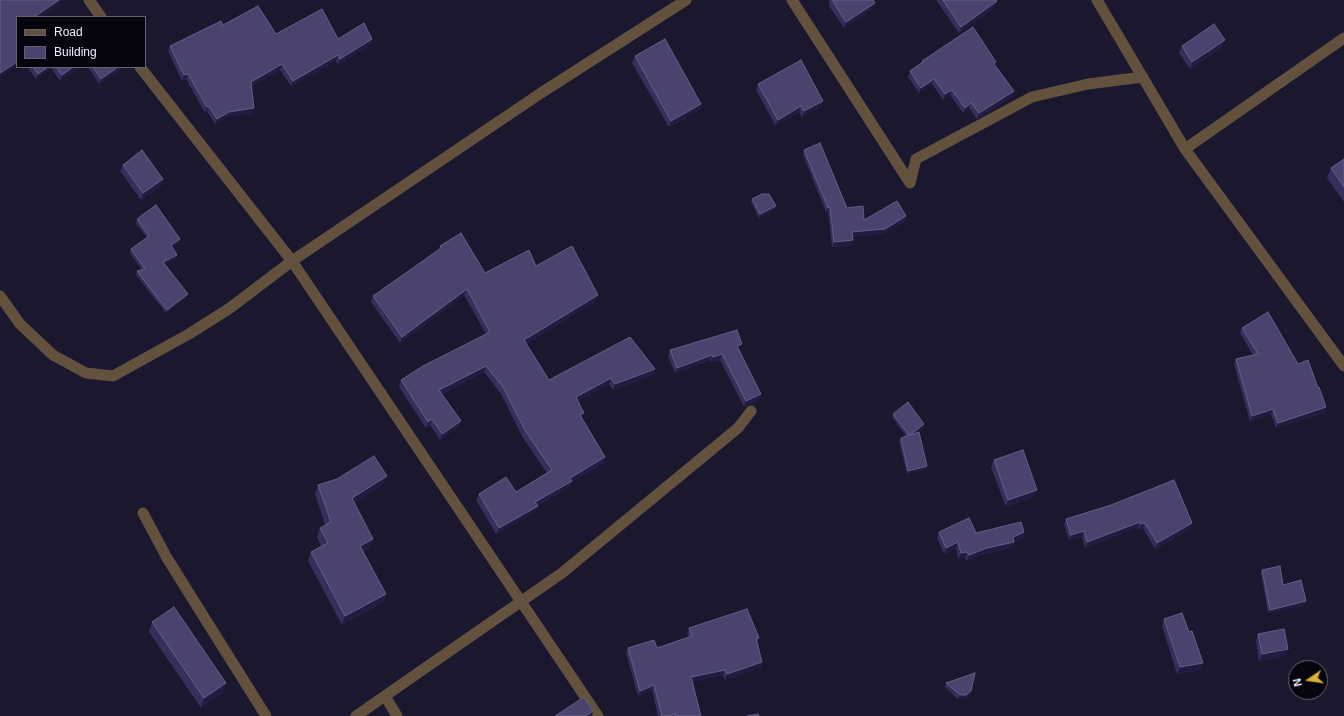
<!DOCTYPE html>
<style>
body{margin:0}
#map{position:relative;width:1344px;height:716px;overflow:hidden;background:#1a172e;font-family:Helvetica,sans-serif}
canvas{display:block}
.legend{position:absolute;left:16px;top:16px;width:130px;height:52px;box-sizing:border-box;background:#06050d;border:1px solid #64626e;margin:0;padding:5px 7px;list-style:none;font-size:12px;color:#f0eeff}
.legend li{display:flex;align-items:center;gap:8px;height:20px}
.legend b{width:20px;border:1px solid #64626e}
.north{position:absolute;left:1288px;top:660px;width:40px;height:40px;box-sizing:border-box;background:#06050d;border:1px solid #64626e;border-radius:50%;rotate:257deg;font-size:11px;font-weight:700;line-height:16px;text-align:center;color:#f0eeff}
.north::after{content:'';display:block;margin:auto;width:14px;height:18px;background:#dbb333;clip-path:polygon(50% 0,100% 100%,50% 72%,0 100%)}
</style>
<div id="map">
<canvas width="1344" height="716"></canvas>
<ul class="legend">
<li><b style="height:5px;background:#62513d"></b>Road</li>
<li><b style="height:11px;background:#4b436e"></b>Building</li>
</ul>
<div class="north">N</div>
</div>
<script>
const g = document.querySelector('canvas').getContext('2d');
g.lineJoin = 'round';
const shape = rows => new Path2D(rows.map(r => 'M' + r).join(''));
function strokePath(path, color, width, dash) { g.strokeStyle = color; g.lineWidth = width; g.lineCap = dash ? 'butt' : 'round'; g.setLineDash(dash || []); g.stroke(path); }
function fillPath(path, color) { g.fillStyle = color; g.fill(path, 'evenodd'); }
strokePath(shape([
 [89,0,101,17],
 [792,0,910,183],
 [1097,0,1185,149],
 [1344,38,1185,149,1344,366],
 [140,67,292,261,598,716],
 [910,183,916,159,1032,97,1088,84,1143,77],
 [0,296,20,324,53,355,86,373,113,376,189,334,230,308,292,261,541,93,686,0],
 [143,513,167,558,266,716],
 [385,696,397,716],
 [356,716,562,573,738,428,751,411]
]), '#62513d', 11);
fillPath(shape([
 [829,0,873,0,872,9,844,28,829,6],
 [936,0,996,0,995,7,959,33],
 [223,25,276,34,338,39,372,39,371,44,338,65,336,61,291,86,280,70,251,86,252,113,227,117,215,124,207,111,205,113,186,79,182,81,168,51,170,46],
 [1182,46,1223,46,1190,69,1179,53],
 [635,56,701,104,699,110,669,127,632,63],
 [922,61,995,65,1014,91,1011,97,977,119,969,108,963,113,950,95,943,100,932,84,919,93,908,77,910,71,921,63],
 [27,67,79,67,60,81,51,68,36,79],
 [88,67,122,67,121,69,99,84],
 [758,84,821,106,802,117,799,112,775,125,756,90],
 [804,150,847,208,864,220,905,221,884,233,852,237,851,245,832,247,828,212,826,212,803,155],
 [1344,159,1344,202,1327,178,1331,168],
 [123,165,163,179,161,186,141,200,120,171],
 [752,199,774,210,759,218,751,202],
 [137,219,180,239,178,243,172,247,177,255,176,258,165,264,187,297,166,313,136,275,137,271,142,270,130,253,131,249,147,238,136,223],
 [440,246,485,273,536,266,596,301,526,344,549,380,655,369,653,375,613,390,609,384,578,401,582,418,605,457,603,464,571,482,569,487,537,506,535,512,496,534,476,500,479,494,516,492,547,473,523,438,501,394,484,372,442,394,458,427,440,440,430,425,426,428,399,387,401,380,486,334,464,295,400,343,371,302,373,296,439,250],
 [1242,328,1298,364,1318,388,1326,407,1324,413,1276,428,1271,414,1250,422,1234,364,1236,359,1253,355,1240,333],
 [740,349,739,350,759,400,744,407,720,360,711,362,710,360,675,373,668,356,670,350],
 [893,414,924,424,923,428,915,433,927,466,926,469,907,474,899,441,901,438,906,436,892,417],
 [994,460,1034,497,1006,507,991,467],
 [318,485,383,485,354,503,373,539,370,548,363,551,386,594,383,603,342,625,308,561,311,552,321,546,317,537,320,528,325,525,315,494],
 [1066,519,1192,523,1190,529,1155,549,1143,528,1139,530,1138,527,1085,548,1082,536,1069,540,1064,524],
 [939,532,976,533,1024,532,1022,538,1014,542,1012,548,984,554,967,561,965,558,958,559,956,548,944,554,937,538],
 [1262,570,1306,601,1305,605,1268,613,1261,573],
 [1164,619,1200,670,1177,674,1162,626],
 [152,622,222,693,201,708,149,632],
 [689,628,759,638,757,642,762,662,761,667,725,680,723,675,693,682,701,716,658,716,652,690,638,696,626,653,628,648,657,648,689,637,687,634],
 [1258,634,1288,649,1285,656,1259,661,1256,641],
 [946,683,971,691,970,695,965,699,958,699,945,687]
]), '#372e5c');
fillPath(shape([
 [59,0,64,0,40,17,34,17],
 [997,1,995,7,959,33,961,27],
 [875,3,872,9,844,28,846,22],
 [372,39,371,44,338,65,340,59],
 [1225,40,1223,46,1190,69,1192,62],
 [338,55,336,61,291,86,293,81],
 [17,62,17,66,0,77,0,73],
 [282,64,280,70,249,87,251,82],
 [48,67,52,67,51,68,36,79,38,74],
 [73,67,79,67,60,81,62,75],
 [118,67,122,67,121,69,99,84,101,79],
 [188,74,186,79,182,81,184,75],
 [934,79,932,84,919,93,921,88],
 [952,90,950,95,943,100,945,94],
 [1014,91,1011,97,977,119,979,113],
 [823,101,821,106,802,117,804,111],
 [971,103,969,108,963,113,965,108],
 [701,104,699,110,669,127,671,121],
 [209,106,207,111,205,113,207,107],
 [801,106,799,112,775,125,778,120],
 [254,108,252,113,227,117,215,124,217,119,229,112],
 [163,179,161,186,141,200,143,193],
 [776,206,774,210,759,218,760,214],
 [830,207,828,212,826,212,828,208],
 [906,216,905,221,884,233,850,237,852,232],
 [180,239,178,243,170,248,171,245],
 [853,240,851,245,832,247,834,242],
 [177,255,176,258,162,266,163,262],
 [467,289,464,295,400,343,402,337],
 [188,294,187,297,166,313,167,310],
 [598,295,596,301,522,347,524,340],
 [742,344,740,349,735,351,737,346],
 [722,354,720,360,711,362,713,357],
 [712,355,710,360,675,373,677,368],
 [486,366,484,372,437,396,439,390],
 [655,369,653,375,613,390,615,384],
 [611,378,609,384,574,403,576,397],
 [761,394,759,400,744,407,746,401],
 [1326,407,1324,413,1276,428,1278,423],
 [1273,409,1271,414,1250,422,1252,416],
 [584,413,582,419,580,415],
 [432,419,430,425,426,428,428,422],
 [461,421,458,427,440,440,442,434],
 [924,424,923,428,908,439,910,435],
 [605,457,603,464,571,482,569,487,533,508,535,502,570,478],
 [927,466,926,469,907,474,908,471],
 [387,476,383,485,348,507,352,498],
 [1037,490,1034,497,1006,507,1008,500],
 [538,506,535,512,496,534,499,528],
 [1140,522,1138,527,1085,548,1087,542],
 [1145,523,1143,528,1139,530,1141,524],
 [1192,523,1190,529,1155,549,1157,543],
 [1084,531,1082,536,1069,540,1071,535],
 [1024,532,1022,538,1010,543,1013,537],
 [373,539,370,548,357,555,360,546],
 [958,542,956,548,944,554,946,548],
 [1014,542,1012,548,984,554,967,561,969,555,987,548],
 [967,552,965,558,958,559,961,553],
 [386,594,383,603,342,625,345,616],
 [1306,601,1305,605,1268,613,1270,610],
 [1288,649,1285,656,1259,661,1262,654],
 [762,662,761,667,725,680,727,674],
 [1203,663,1200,670,1177,674,1180,667],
 [725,670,723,675,689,683,691,677],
 [226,683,222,693,201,708,204,698],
 [654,685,652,690,638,696,640,691],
 [971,691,970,695,965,699,958,699,960,695],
 [593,711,592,716,586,716]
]), '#231c42');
const building = shape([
 [0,0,59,0,34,17,17,17,17,62,0,73,0,0],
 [832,0,873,0,875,3,846,22,832,0],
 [943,0,996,0,997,1,961,27,943,0],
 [258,6,276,34,322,9,338,39,364,23,372,39,340,59,338,55,293,81,282,64,251,82,254,108,229,112,217,119,209,106,207,107,188,74,184,75,170,46,221,21,223,25,258,6],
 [1214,24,1225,40,1192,62,1182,46,1214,24],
 [973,27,996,62,994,64,1014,91,979,113,971,103,965,108,952,90,945,94,934,79,921,88,910,71,923,62,922,61,973,27],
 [665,39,701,104,671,121,635,56,665,39],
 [801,60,823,101,804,111,801,106,778,120,758,84,801,60],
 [33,67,48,67,38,74,33,67],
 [56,67,73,67,62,75,56,67],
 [93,67,118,67,101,79,93,67],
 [820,143,847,208,863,206,864,220,897,201,906,216,885,229,852,232,853,240,834,242,830,207,828,208,804,150,820,143],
 [142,150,163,179,143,193,123,165,142,150],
 [1344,159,1344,187,1331,168,1344,159],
 [762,194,769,194,776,206,760,214,752,199,762,194],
 [156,205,180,239,171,245,177,255,163,262,188,294,167,310,137,271,145,269,131,249,149,236,137,219,156,205],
 [461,233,485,273,529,250,536,266,572,246,598,295,524,340,549,380,630,337,655,369,615,384,611,378,576,397,584,413,580,415,605,457,570,478,572,481,535,502,538,506,499,528,479,494,506,477,516,492,552,470,526,432,503,387,486,366,439,390,461,421,442,434,432,419,428,422,401,380,423,366,490,332,467,289,402,337,373,296,441,248,440,246,461,233],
 [1268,312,1298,364,1308,360,1318,388,1319,387,1326,407,1278,423,1273,409,1252,416,1236,359,1258,354,1242,328,1268,312],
 [737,330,742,344,737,346,761,394,746,401,722,354,713,357,712,355,677,368,670,350,737,330],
 [908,402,924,424,910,435,919,432,927,466,908,471,901,438,909,435,893,414,908,402],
 [1023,450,1037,490,1008,500,994,460,1023,450],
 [374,456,387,476,352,498,373,539,360,546,386,594,345,616,311,552,328,543,320,528,331,522,318,485,337,479,374,456],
 [1174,480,1192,523,1157,543,1145,523,1141,524,1140,522,1087,542,1084,531,1071,535,1066,519,1111,505,1174,480],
 [969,518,976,533,1021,522,1024,532,1013,537,1014,542,987,548,969,555,967,552,961,553,958,542,946,548,939,532,969,518],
 [1280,566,1283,585,1301,580,1306,601,1270,610,1262,570,1280,566],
 [174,607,226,683,204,698,152,622,174,607],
 [747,609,759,638,756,638,762,662,727,674,725,670,691,677,701,716,675,716,675,714,669,716,662,716,654,685,640,691,628,648,654,640,657,648,692,636,689,628,747,609],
 [1182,613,1189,632,1192,631,1203,663,1180,667,1164,619,1182,613],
 [1284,629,1288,649,1262,654,1258,634,1284,629],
 [975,673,971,691,966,695,960,695,946,683,975,673],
 [584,697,593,711,586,716,555,716,584,697],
 [758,714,759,716,747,716,758,714]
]);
fillPath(building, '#4b436e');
strokePath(building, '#655e84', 1);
</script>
